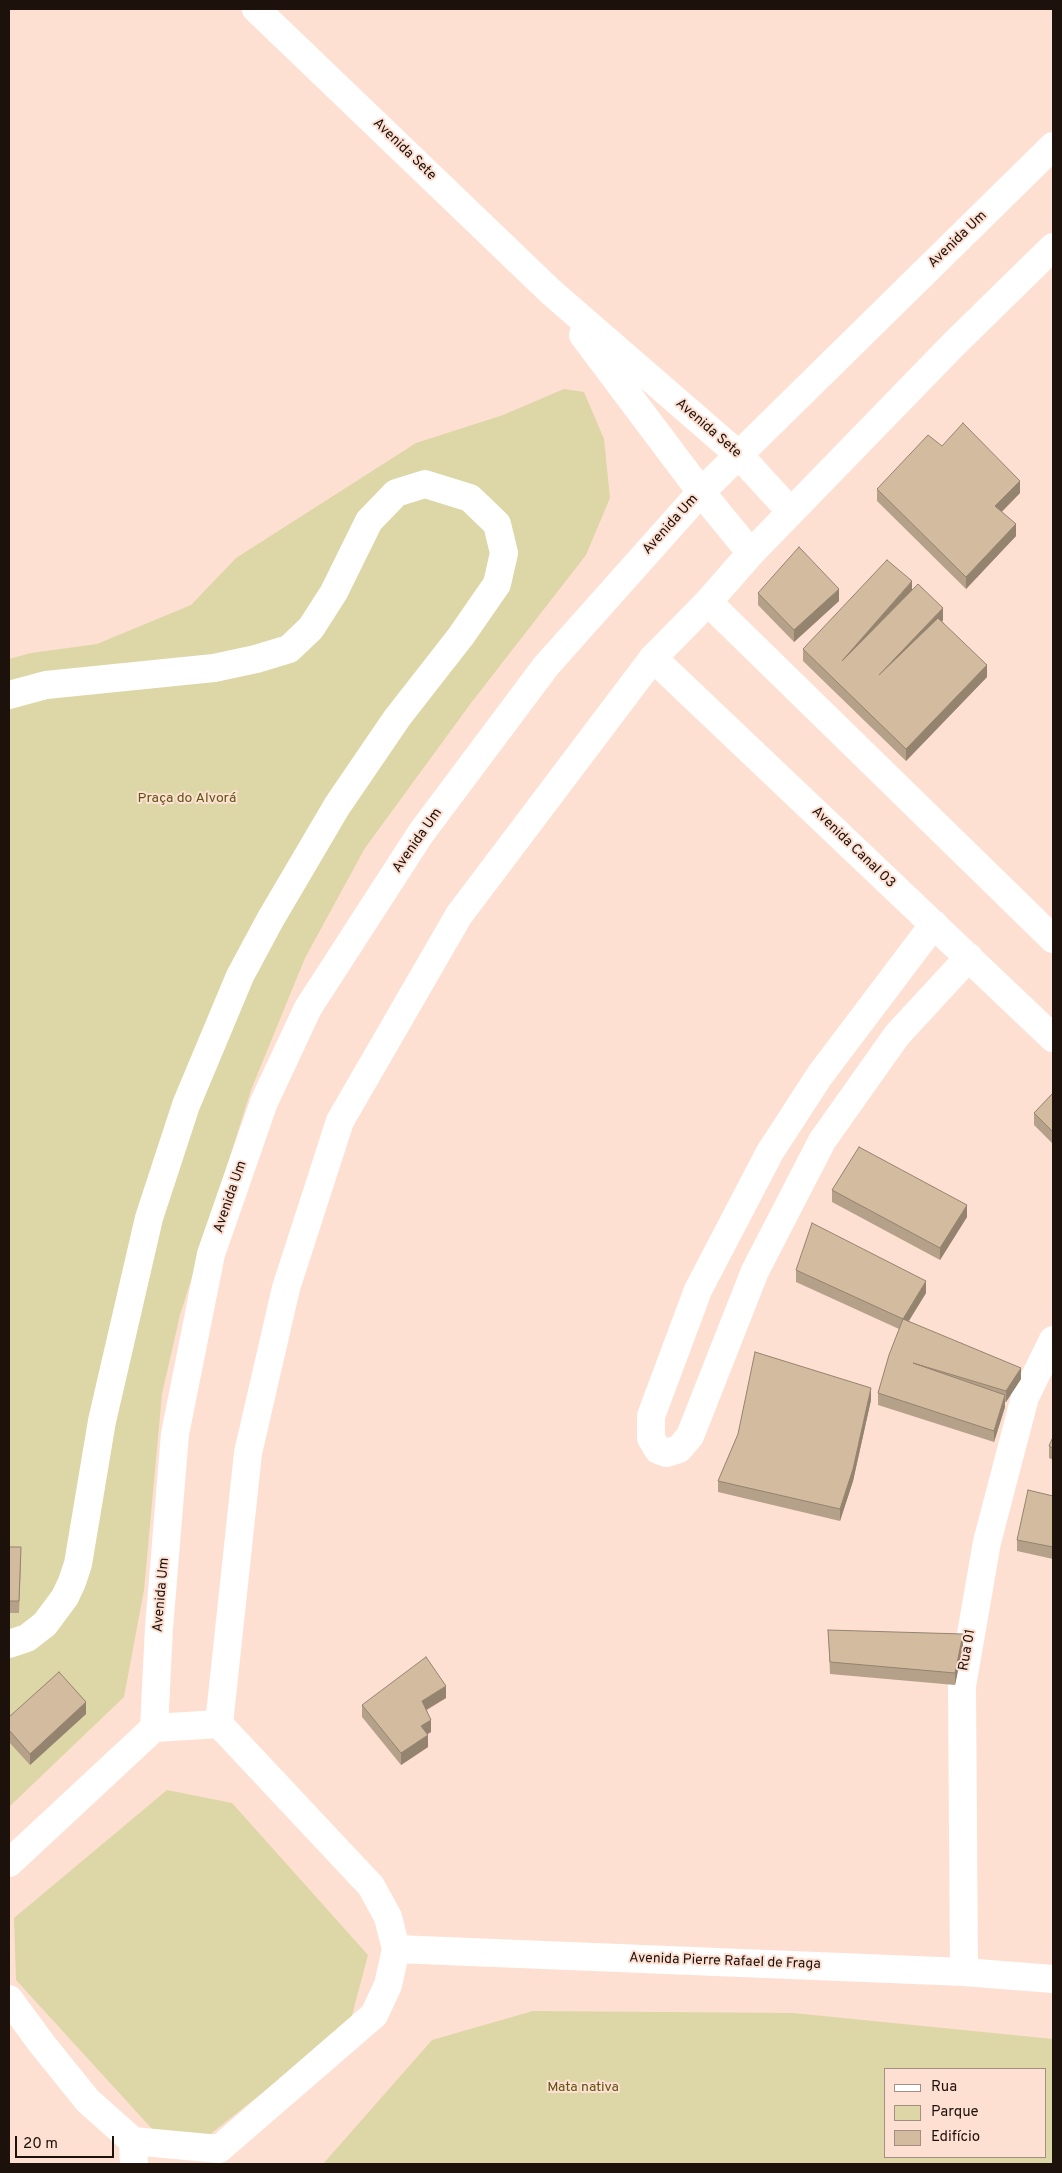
<!DOCTYPE html>
<meta charset="utf-8">
<style>
body{margin:0}
#map{position:relative;width:1062px;height:2173px;overflow:hidden;background:#fee0d3;font-family:Overpass,sans-serif}
canvas{display:block}
.frame{position:absolute;inset:0;border:10px solid #1d110b;pointer-events:none}
.legend{position:absolute;left:884px;top:2068px;width:162px;height:90px;box-sizing:border-box;background:#fee0d3;border:1px solid #a48d83;margin:0;padding:6px 9px;list-style:none;font-size:15px;color:#1d110b}
.legend li{display:flex;align-items:center;gap:10px;height:25px}
.legend b{width:25px;border:1px solid #a48d83}
.scale{position:absolute;left:15px;top:2136px;width:99px;height:22px;box-sizing:border-box;border:2px solid #1d110b;border-top:0;padding-left:6px;font-size:15px;line-height:18px;white-space:nowrap;color:#1d110b;-webkit-text-stroke:4px #fee0d3;paint-order:stroke}
</style>
<div id="map">
<canvas width="1062" height="2173"></canvas>
<div class="frame"></div>
<ul class="legend">
<li><b style="height:6px;background:#fff"></b>Rua</li>
<li><b style="height:14px;background:#ddd6a6"></b>Parque</li>
<li><b style="height:14px;background:#d3bb9f"></b>Edifício</li>
</ul>
<div class="scale">20 m</div>
</div>
<script>
const g = document.querySelector('canvas').getContext('2d');
g.lineJoin = 'round';
function fillPath(path, color) { g.fillStyle = color; g.fill(path, 'evenodd'); }
const shape = rows => new Path2D(rows.map(r => 'M' + r).join(''));
function strokePath(path, color, width, dash) { g.strokeStyle = color; g.lineWidth = width; g.lineCap = dash ? 'butt' : 'round'; g.setLineDash(dash || []); g.stroke(path); }
function write(font, color, halo, rows, align = 'center') {
  g.font = font + ' Overpass,sans-serif'; g.lineWidth = 4; g.setLineDash([]); g.textBaseline = 'middle'; g.strokeStyle = halo; g.fillStyle = color; for (const [text, x, y, turn = 0] of rows) {
    g.save(); g.translate(x, y); g.rotate((+turn || 0) * Math.PI / 180); g.textAlign = isNaN(turn) ? turn : align; if (halo) g.strokeText(text, 0, 0); g.fillText(text, 0, 0); g.restore();
  }
}
fillPath(shape([
 [564,389,584,392,604,439,610,498,586,555,471,703,365,848,305,958,251,1090,180,1315,162,1394,144,1590,124,1697,9,1807,9,659,31,653,97,644,191,605,236,558,416,443,503,415],
 [167,1790,232,1803,368,1955,350,2023,203,2140,153,2130,16,1980,14,1918],
 [533,2011,793,2013,1053,2039,1053,2164,323,2164,432,2040],
 [1046,2069,1046,2157,886,2157,886,2069]
]), '#ddd6a6');
strokePath(shape([
 [708,602,1053,939],
 [653,658,1053,1038],
 [9,695,46,685,214,668,256,659,289,649,311,628,334,592,369,521,396,493,425,484,470,498,497,524,504,553,497,584,461,636,397,718,337,806,270,920,240,976,186,1105,149,1218,102,1421,78,1564,72,1582,65,1597,45,1624,27,1638,9,1644],
 [934,924,820,1075,770,1152,698,1290,651,1416,651,1438,658,1450,666,1453,679,1449,690,1436,755,1271,822,1141,897,1035,969,957],
 [964,1972,962,1686,987,1542,1025,1397,1053,1340]
]), '#fff', 28);
strokePath(shape([
 [256,9,551,292,739,455,791,512],
 [583,335,701,492,751,553],
 [219,1724,248,1453,286,1288,340,1121,459,915,653,658,708,602,751,553,953,345,1053,247],
 [154,1728,159,1628,175,1434,211,1254,264,1102,308,1008,421,833,546,666,701,492,1053,146],
 [9,1863,154,1728,219,1724,371,1886,388,1917,396,1949,388,1985,374,2015,219,2149,133,2141,88,2101,42,2044,9,1999],
 [396,1949,964,1972,1053,1979],
 [133,2141,134,2164]
]), '#fff', 28);
fillPath(shape([
 [942,446,1020,493,1002,512,1016,536,966,589,877,501,877,489],
 [912,590,943,620,942,621,987,677,906,761,803,661,803,649],
 [758,593,839,601,794,642,758,605],
 [1053,1093,1053,1144,1034,1125,1034,1113],
 [832,1190,967,1217,940,1260,832,1202],
 [796,1270,926,1293,909,1321,1021,1379,1006,1402,1005,1402,1005,1407,994,1442,878,1405,878,1393,899,1329,796,1282],
 [871,1400,853,1481,840,1521,718,1492,718,1481,738,1434],
 [1053,1437,1053,1460,1049,1458,1049,1446],
 [1053,1496,1053,1559,1017,1551,1017,1540],
 [9,1547,21,1559,19,1613,9,1613],
 [828,1630,963,1646,955,1685,830,1674],
 [446,1698,427,1710,431,1732,427,1734,428,1747,401,1765,362,1717,362,1705],
 [86,1714,30,1765,9,1742,9,1717]
]), '#b5a189');
fillPath(shape([
 [1020,481,1020,493,995,518,995,506],
 [1016,524,1016,536,966,589,966,577],
 [912,581,912,593,842,661],
 [839,589,839,601,794,642,794,630],
 [943,608,943,620,879,687,879,675],
 [987,665,987,677,906,761,906,749],
 [967,1205,967,1217,940,1260,940,1248],
 [926,1281,926,1293,903,1330,903,1319],
 [1021,1368,1021,1379,1006,1402,1006,1391],
 [871,1388,871,1400,853,1481,840,1521,840,1509],
 [1005,1395,1005,1407,994,1442,994,1431],
 [963,1634,963,1646,955,1685,955,1673],
 [446,1686,446,1698,422,1712,422,1701],
 [86,1702,86,1714,30,1765,30,1754],
 [431,1720,431,1732,421,1738,421,1726],
 [428,1735,428,1747,401,1765,401,1753]
]), '#94836f');
const building = shape([
 [963,423,1020,481,995,506,1016,524,966,577,877,489,928,435,942,446,963,423],
 [799,547,839,589,794,630,758,593,799,547],
 [887,560,912,581,842,661,918,584,943,608,879,675,938,618,987,665,906,749,803,649,887,560],
 [1053,1093,1053,1132,1034,1113,1053,1093],
 [859,1147,967,1205,940,1248,832,1190,859,1147],
 [812,1223,926,1281,903,1319,796,1270,812,1223],
 [903,1319,1021,1368,1006,1391,913,1363,1005,1395,994,1431,878,1393,889,1355,903,1319],
 [755,1352,871,1388,853,1469,840,1509,718,1481,738,1434,755,1352],
 [1053,1437,1053,1448,1049,1446,1053,1437],
 [1028,1490,1053,1496,1053,1547,1017,1540,1028,1490],
 [9,1547,21,1547,19,1601,9,1601,9,1547],
 [828,1630,963,1634,955,1673,830,1662,828,1630],
 [426,1657,446,1686,422,1701,431,1720,421,1726,428,1735,401,1753,362,1705,426,1657],
 [59,1672,86,1702,30,1754,9,1730,9,1717,59,1672]
]);
fillPath(building, '#d3bb9f');
strokePath(building, '#94836f', 1);
write('14px', '#1d110b', '#fee0d3', [
 ["Avenida Sete",404,150,44],
 ["Avenida Um",958,240,-44],
 ["Avenida Sete",708,429,41],
 ["Avenida Um",671,525,-48],
 ["Avenida Um",418,841,-55],
 ["Avenida Canal 03",853,848,44],
 ["Avenida Um",231,1197,-71],
 ["Avenida Um",162,1595,-85],
 ["Rua 01",968,1650,-80],
 ["Avenida Pierre Rafael de Fraga",725,1962,2]
]);
write('14px', '#5e540f', '#fee0d3', [
 ["Praça do Alvorá",187,799],
 ["Mata nativa",583,2088]
]);
</script>
